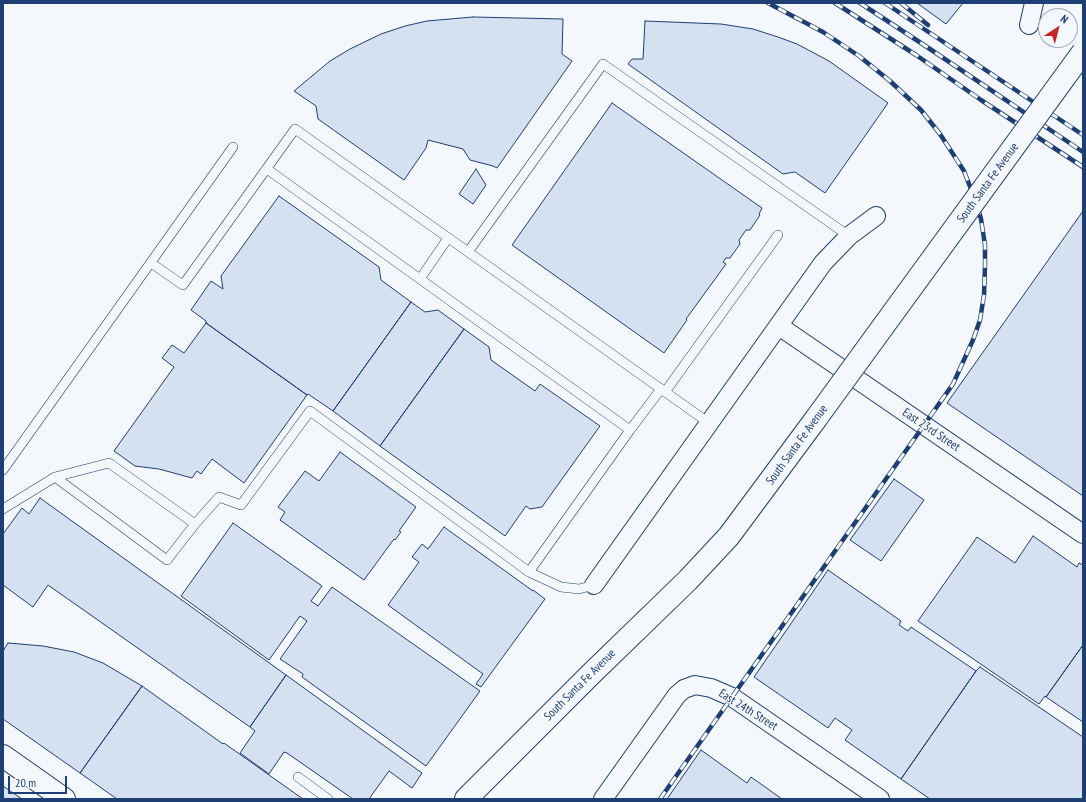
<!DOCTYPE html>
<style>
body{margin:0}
#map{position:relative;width:1086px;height:802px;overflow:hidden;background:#f4f7fb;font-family:"PT Sans Narrow",sans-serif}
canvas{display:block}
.frame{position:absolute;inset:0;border:4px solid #1d3f73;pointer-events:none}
.north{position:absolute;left:1038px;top:8px;width:40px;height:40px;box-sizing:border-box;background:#f4f7fb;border:1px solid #9eadc5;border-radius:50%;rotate:36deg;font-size:11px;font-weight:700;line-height:16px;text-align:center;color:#1d3f73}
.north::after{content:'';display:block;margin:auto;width:14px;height:18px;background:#c62828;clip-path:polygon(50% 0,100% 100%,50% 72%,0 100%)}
.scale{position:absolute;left:8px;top:776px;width:59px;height:18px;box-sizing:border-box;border:2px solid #1d3f73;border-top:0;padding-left:5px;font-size:12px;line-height:14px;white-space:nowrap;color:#1d3f73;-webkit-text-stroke:3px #f4f7fb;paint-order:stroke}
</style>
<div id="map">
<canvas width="1086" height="802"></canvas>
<div class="frame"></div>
<div class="north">N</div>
<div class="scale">20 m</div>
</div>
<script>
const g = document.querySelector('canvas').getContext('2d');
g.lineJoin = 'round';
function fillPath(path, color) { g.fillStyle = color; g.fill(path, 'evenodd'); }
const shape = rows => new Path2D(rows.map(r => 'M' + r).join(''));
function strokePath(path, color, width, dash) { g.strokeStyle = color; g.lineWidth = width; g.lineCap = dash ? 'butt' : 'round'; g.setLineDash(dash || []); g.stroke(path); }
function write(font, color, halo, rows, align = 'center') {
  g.font = font + ' "PT Sans Narrow",sans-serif'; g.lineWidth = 3; g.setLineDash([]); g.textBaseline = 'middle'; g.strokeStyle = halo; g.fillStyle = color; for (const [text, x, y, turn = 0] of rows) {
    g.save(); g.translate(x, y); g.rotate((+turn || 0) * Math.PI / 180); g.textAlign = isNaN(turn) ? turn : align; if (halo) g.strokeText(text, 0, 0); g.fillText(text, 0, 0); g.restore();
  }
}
const building = shape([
 [917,3,963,3,946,24,917,3],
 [473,17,563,19,562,54,572,61,497,168,493,166,470,160,463,149,428,140,426,148,404,180,318,119,316,106,294,91,330,61,350,49,381,34,405,26,427,21,473,17],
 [645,21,721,24,753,29,778,37,797,44,829,61,888,103,825,193,795,172,783,174,628,64,632,59,643,59,645,21],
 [612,103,762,208,759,214,760,215,750,230,746,230,739,240,740,244,730,258,726,258,723,262,726,264,686,319,687,320,664,353,512,245,612,103],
 [476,169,486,185,473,204,459,194,476,169],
 [279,196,379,267,381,280,411,302,333,411,308,394,307,395,206,323,206,321,191,310,211,281,223,289,221,276,279,196],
 [1083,211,1083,496,947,403,1083,211],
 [411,302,425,312,438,310,464,329,380,446,333,411,411,302],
 [206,323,307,395,244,483,212,459,201,474,197,471,192,478,159,469,135,466,114,451,174,367,162,358,172,345,184,353,206,323],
 [464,329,489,347,491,360,535,391,540,384,600,426,542,507,530,509,526,506,505,536,380,446,464,329],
 [340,452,416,507,399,531,401,532,395,540,394,539,364,580,280,520,285,512,278,507,305,471,319,481,340,452],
 [894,479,924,500,881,561,850,540,894,479],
 [40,498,286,675,250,727,48,585,33,607,3,585,3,534,22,508,29,514,40,498],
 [233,523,322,586,311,601,318,606,332,587,480,691,426,766,302,677,303,674,280,659,307,621,300,616,269,660,181,596,233,523],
 [444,527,533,591,533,590,545,599,481,687,476,684,483,674,388,605,419,562,412,557,422,544,428,549,444,527],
 [1033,536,1077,567,1079,563,1083,565,1083,645,1046,697,1045,696,1039,704,918,621,977,537,1015,563,1033,536],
 [828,570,901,621,899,625,908,631,911,627,976,671,901,779,845,740,852,730,835,718,828,728,754,677,828,570],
 [8,643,43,646,74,652,103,663,142,686,80,773,3,719,3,651,8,643],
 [1083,645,1083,722,1046,697,1083,645],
 [980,667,1083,737,1083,799,930,799,901,779,976,671,980,667],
 [286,675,422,773,412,788,389,771,369,799,353,799,287,753,284,752,269,774,240,753,255,731,250,727,286,675],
 [142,686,223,744,224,743,303,799,117,799,80,773,142,686],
 [701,750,747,783,751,777,782,799,667,799,701,750],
 [3,786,22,799,3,799,3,786]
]);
fillPath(building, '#d5e0f0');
strokePath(building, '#1d3f73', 1);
const service = shape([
 [267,169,630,430],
 [468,252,603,64,849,236],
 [151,263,183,285,295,129,709,423],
 [420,279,448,238],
 [665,392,778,235],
 [3,470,233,147],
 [55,477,167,560,195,524,219,497,241,505,310,411,529,572,630,430,661,389],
 [3,509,55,477,109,463,195,524],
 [529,572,561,587,579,589,594,585],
 [298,777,328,799]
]);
const minor = shape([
 [1029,25,1034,3],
 [779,326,1083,534],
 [594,585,823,263,849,236,876,216],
 [603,799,677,695,684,689,695,685,711,688,732,697,880,799]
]);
const tertiary = shape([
 [3,756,64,799]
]);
const secondary = shape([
 [466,799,590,675,688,580,729,536,815,420]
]);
strokePath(service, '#1d3f73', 10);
strokePath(minor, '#1d3f73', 20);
strokePath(tertiary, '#1d3f73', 24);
strokePath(secondary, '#1d3f73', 24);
strokePath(service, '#f4f7fb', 9);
strokePath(minor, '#f4f7fb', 18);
strokePath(tertiary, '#f4f7fb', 22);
strokePath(secondary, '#f4f7fb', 22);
const rail = shape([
 [835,3,916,55,981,100,1083,167],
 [860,3,924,45,1083,152],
 [885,3,1083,135],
 [901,3,928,25],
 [660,799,953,384,973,340,980,320,984,295,985,266,985,245,981,219,976,202,964,171,940,134,921,110,890,81,859,56,823,32,768,3]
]);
strokePath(rail, '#1d3f73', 4.5);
strokePath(rail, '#f4f7fb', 3, [9]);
const secondaryBridge = shape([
 [815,420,1083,52]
]);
strokePath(secondaryBridge, '#1d3f73', 24, []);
strokePath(secondaryBridge, '#f4f7fb', 22);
write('12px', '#1d3f73', '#f4f7fb', [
 ["South Santa Fe Avenue",988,183,-54],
 ["East 23rd Street",931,430,34],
 ["South Santa Fe Avenue",797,445,-54],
 ["South Santa Fe Avenue",580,685,-45],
 ["East 24th Street",748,710,32]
]);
</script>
